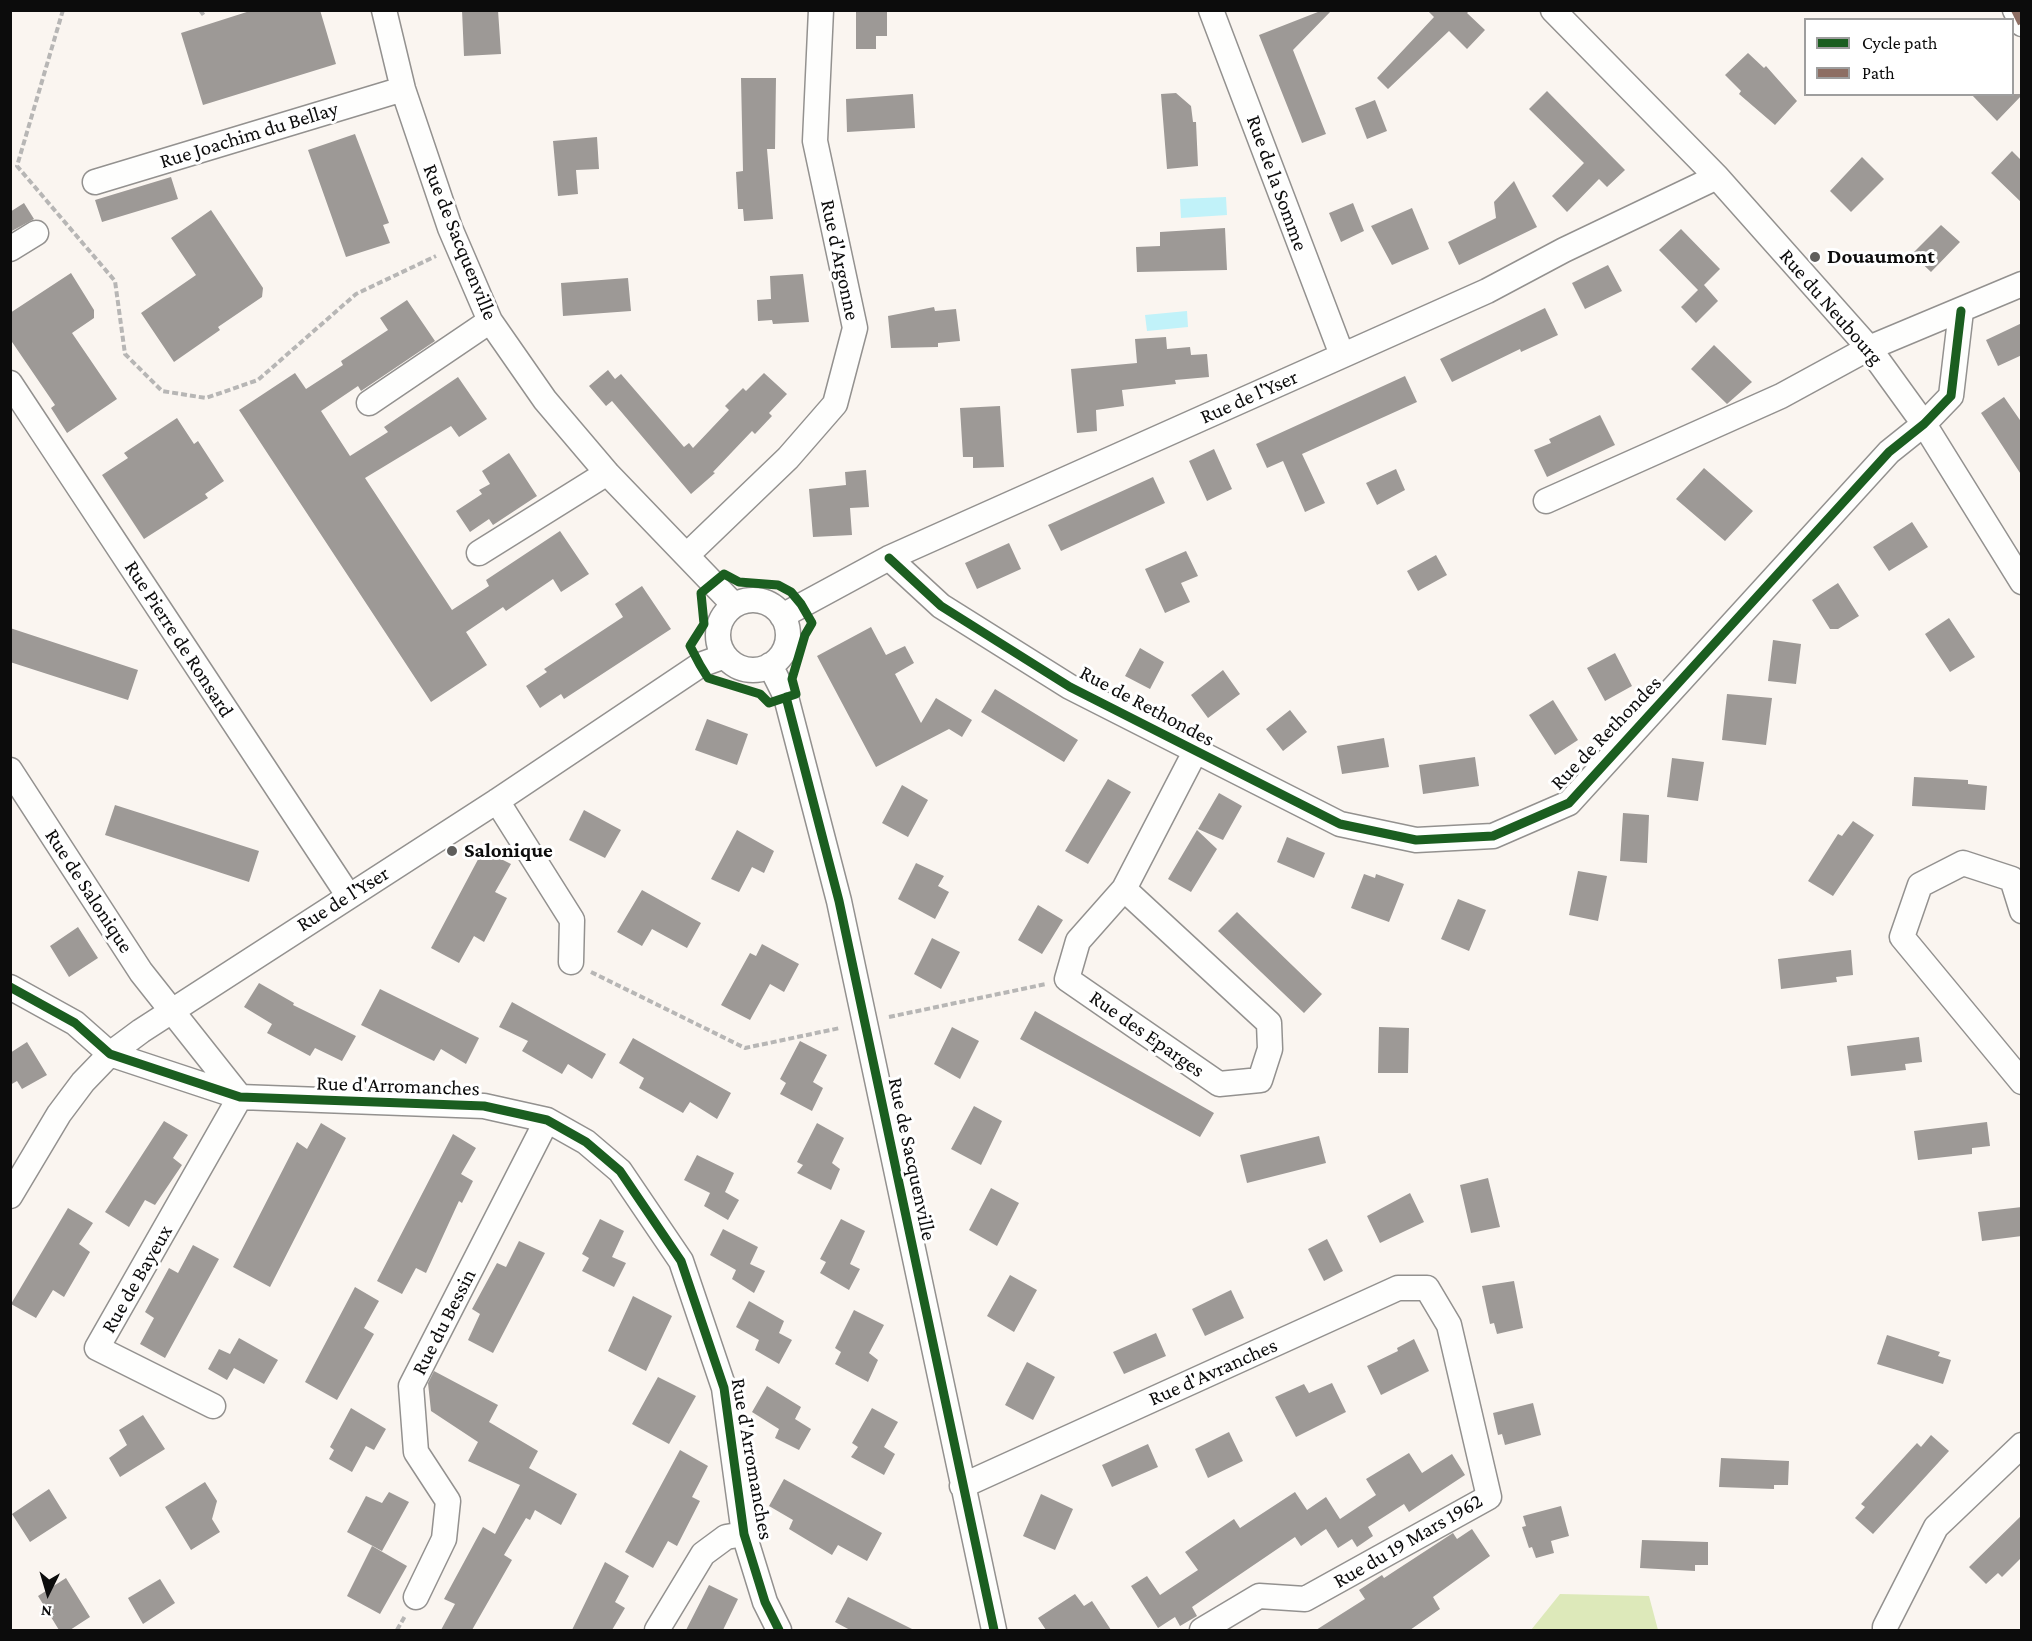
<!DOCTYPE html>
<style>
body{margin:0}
#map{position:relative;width:2032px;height:1641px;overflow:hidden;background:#faf5f0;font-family:"Crimson Pro",serif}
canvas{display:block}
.frame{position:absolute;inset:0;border:12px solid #0c0c0c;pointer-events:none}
.legend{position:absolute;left:1804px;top:18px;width:210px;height:78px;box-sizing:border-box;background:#fff;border:2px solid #9e9e9e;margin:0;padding:8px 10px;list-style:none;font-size:18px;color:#0c0c0c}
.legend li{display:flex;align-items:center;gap:12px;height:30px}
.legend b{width:30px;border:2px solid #9e9e9e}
.north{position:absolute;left:18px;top:1563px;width:60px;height:60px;-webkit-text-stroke:4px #fff;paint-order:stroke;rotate:185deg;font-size:16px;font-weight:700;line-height:24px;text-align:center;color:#0c0c0c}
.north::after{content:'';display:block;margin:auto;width:21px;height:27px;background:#0c0c0c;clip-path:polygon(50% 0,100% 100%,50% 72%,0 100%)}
</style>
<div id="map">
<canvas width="2032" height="1641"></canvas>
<div class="frame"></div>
<ul class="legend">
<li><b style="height:8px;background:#1b5e20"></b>Cycle path</li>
<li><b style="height:8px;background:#8d6e63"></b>Path</li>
</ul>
<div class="north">N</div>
</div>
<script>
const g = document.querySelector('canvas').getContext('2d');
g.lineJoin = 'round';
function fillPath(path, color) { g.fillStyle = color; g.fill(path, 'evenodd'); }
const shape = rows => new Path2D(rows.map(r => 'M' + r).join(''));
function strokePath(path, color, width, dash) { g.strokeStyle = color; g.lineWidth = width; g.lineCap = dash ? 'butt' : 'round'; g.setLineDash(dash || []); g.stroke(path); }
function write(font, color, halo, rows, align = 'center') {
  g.font = font + ' "Crimson Pro",serif'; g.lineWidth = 6; g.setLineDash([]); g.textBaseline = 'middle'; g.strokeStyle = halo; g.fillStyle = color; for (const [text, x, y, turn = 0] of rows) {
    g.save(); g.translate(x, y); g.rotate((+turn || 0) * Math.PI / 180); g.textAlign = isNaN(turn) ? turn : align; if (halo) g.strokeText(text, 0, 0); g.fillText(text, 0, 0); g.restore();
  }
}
fillPath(shape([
 [1560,1594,1649,1596,1658,1630,1531,1630]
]), '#dde9ba');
fillPath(shape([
 [1226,197,1227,215,1181,218,1180,199],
 [1187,311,1188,327,1147,331,1145,315]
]), '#c1f2f9');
fillPath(shape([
 [253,10,320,10,336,64,203,105,181,33],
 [462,10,498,10,501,54,464,56],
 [856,10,887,10,887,36,876,36,876,49,856,49],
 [1323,10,1332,10,1293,50,1326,134,1302,143,1259,35],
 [1427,10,1470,10,1467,13,1485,30,1467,49,1449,31,1388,89,1377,78,1434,17],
 [1748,53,1764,68,1766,66,1797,101,1775,125,1739,94,1741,91,1725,75],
 [741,78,776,78,775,149,767,149,773,219,744,221,743,209,738,209,736,172,743,171],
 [1547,91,1625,170,1607,187,1599,179,1567,212,1552,196,1584,163,1529,109],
 [1176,93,1191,106,1193,122,1196,122,1198,166,1167,169,1161,94],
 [913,94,915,128,847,132,846,99],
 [1971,94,2022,94,2022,95,1997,121],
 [1375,100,1387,131,1367,139,1355,108],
 [355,134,389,223,383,225,390,243,346,257,308,150],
 [597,137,599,169,576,170,578,194,558,196,553,141],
 [2012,151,2022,161,2022,203,1991,173],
 [1862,157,1884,179,1851,212,1830,191],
 [171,177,178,199,102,222,95,200],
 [1514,181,1537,227,1459,265,1448,242,1496,218,1494,202],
 [24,203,34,219,10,232,10,212],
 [1353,203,1364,231,1341,242,1329,213],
 [1412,208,1429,249,1392,265,1371,226],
 [211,210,263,288,262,297,218,327,220,330,174,362,141,313,196,275,171,238],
 [1941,225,1960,242,1931,272,1912,254],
 [1225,228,1227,270,1137,272,1136,247,1160,246,1160,232],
 [1681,229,1720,269,1704,285,1718,301,1696,323,1681,307,1698,290,1659,250],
 [1608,265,1622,291,1585,309,1572,283],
 [71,273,94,310,94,318,72,333,117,399,67,433,51,408,55,405,10,339,10,313],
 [803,274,809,322,773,324,772,320,758,321,757,300,771,299,770,276],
 [628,278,631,311,563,316,561,283],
 [407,300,435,341,361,391,358,386,321,411,350,456,388,432,384,427,458,377,487,419,459,437,451,426,365,478,452,610,489,586,486,580,560,531,589,574,561,592,553,579,506,611,503,607,466,632,487,665,431,702,239,410,295,373,306,389,343,365,341,361,388,330,380,318],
 [934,307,935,311,956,309,960,341,938,343,938,347,891,348,888,316],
 [1545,308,1558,335,1521,352,1520,349,1452,382,1440,359],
 [2022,323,2022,355,1998,366,1986,340],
 [1166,337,1167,349,1190,347,1191,355,1207,354,1209,377,1175,380,1176,384,1122,390,1124,406,1096,410,1097,431,1077,433,1071,369,1137,363,1135,339],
 [1714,345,1752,382,1727,404,1691,369],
 [608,370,615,379,621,374,684,447,689,443,693,448,729,410,725,406,743,388,746,391,764,373,787,394,769,413,772,416,755,434,752,431,713,472,715,473,691,494,612,401,606,406,589,386],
 [1405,376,1417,402,1302,454,1325,503,1305,512,1283,461,1267,468,1256,444],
 [2004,397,2022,423,2022,476,1981,413],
 [1000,406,1004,467,973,468,973,457,963,457,960,408],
 [1600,415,1615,445,1547,477,1534,450,1551,443,1549,439],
 [177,418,194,444,198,441,224,481,205,494,208,498,144,539,102,475,128,458,124,453],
 [1214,449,1232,489,1207,501,1189,461],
 [509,453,537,496,493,525,489,519,470,532,456,511,482,494,479,490,490,484,482,471],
 [1704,468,1753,511,1725,541,1676,499],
 [1396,469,1405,490,1377,505,1366,483],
 [866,470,869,507,850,508,852,535,813,537,809,489,846,485,845,472],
 [1153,477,1165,503,1061,551,1048,525],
 [1912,522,1928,547,1889,571,1873,547],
 [1009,543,1021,569,977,589,965,563],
 [1186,551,1198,576,1181,583,1190,602,1165,613,1145,569],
 [1436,555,1447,575,1418,591,1407,571],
 [1838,583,1859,616,1838,629,1830,629,1812,600],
 [642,586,671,629,564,699,561,694,540,708,526,686,547,672,544,669,623,617,615,604],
 [1949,618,1975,657,1950,672,1925,634],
 [871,627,886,655,905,646,914,663,895,674,921,723,936,698,972,720,962,737,949,729,876,767,817,656],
 [10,628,138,670,128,700,10,662],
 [1773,640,1801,644,1796,684,1768,681],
 [1140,648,1164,662,1150,689,1125,676],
 [1615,653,1632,686,1605,701,1587,668],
 [1223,670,1240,694,1208,718,1191,695],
 [995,689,1078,740,1064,762,981,712],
 [1727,694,1772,698,1766,745,1722,740],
 [1553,700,1578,740,1555,755,1529,715],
 [1290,710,1307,732,1283,751,1266,729],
 [707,719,748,734,737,765,695,750],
 [1384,738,1389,767,1342,774,1337,746],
 [1475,757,1479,786,1423,794,1419,765],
 [1672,758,1704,762,1698,801,1667,797],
 [1914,777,1968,780,1968,784,1987,786,1985,810,1912,806],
 [1108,779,1131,792,1088,864,1065,851],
 [902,785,928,800,908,837,882,823],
 [1219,793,1242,806,1223,840,1198,829],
 [115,805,259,851,249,882,105,835],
 [584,810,621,830,605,858,569,840],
 [1623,813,1649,815,1647,863,1620,861],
 [1853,821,1874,835,1833,896,1808,881,1838,834,1842,836],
 [737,830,774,851,764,873,752,867,739,892,711,879],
 [1197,830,1217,849,1191,892,1168,879],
 [1287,837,1325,853,1314,878,1277,862],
 [483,850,511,864,495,892,507,898,484,942,474,936,459,963,431,948],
 [916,863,944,876,938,886,949,892,935,919,898,899],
 [1578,871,1607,876,1598,921,1569,915],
 [1364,874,1375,878,1376,874,1404,884,1389,922,1351,908],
 [642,890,701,923,687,948,652,929,642,946,617,932],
 [1458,899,1486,910,1469,951,1441,939],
 [1038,905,1063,920,1042,954,1018,940],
 [1237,912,1322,994,1304,1013,1218,931],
 [78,927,98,958,69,977,50,946],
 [932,938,960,952,941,989,914,974],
 [762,944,799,964,784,992,770,984,750,1020,721,1005,750,953,756,956],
 [1851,950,1853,975,1836,977,1837,982,1781,989,1778,959],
 [259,983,294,1003,293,1005,356,1036,342,1061,315,1048,310,1056,267,1033,272,1024,244,1007],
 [380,989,479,1038,466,1064,441,1049,434,1061,361,1025],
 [512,1002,606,1054,592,1079,568,1064,562,1074,522,1051,528,1041,499,1027],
 [1035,1011,1214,1113,1200,1137,1020,1039],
 [952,1027,979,1041,960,1079,934,1064],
 [1379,1027,1409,1028,1408,1073,1378,1073],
 [1919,1037,1922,1062,1905,1064,1906,1070,1851,1076,1847,1046],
 [633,1038,731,1093,717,1119,690,1102,683,1113,639,1088,644,1078,619,1063],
 [800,1041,827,1055,813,1082,823,1088,812,1111,780,1094,786,1083,780,1079],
 [27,1042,47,1075,22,1089,17,1081,10,1085,10,1053],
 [974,1106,1002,1121,981,1165,951,1149],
 [164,1121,188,1135,173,1158,182,1165,155,1205,145,1200,129,1227,105,1212],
 [1987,1122,1990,1146,1972,1148,1972,1154,1918,1160,1914,1131],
 [321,1123,346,1138,270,1287,233,1267,297,1142,307,1149],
 [817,1123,844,1138,832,1163,840,1169,831,1190,797,1173,803,1165,797,1162],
 [453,1134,476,1148,461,1174,473,1181,462,1203,459,1201,426,1273,416,1268,402,1294,377,1281],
 [1319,1136,1326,1163,1247,1183,1240,1155],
 [697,1155,734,1173,725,1192,739,1200,728,1220,704,1206,710,1193,684,1180],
 [1488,1178,1500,1227,1471,1233,1460,1185],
 [991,1188,1019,1203,997,1246,969,1230],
 [1410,1193,1424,1222,1380,1243,1367,1216],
 [2022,1207,2022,1236,1982,1241,1978,1212],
 [68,1208,93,1223,79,1244,90,1252,64,1297,53,1290,36,1318,11,1304],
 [600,1219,624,1231,612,1257,626,1263,614,1287,582,1271,589,1258,582,1254],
 [841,1219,865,1231,850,1264,860,1269,849,1290,820,1273,826,1262,820,1259],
 [723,1229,758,1247,750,1264,765,1271,754,1293,732,1279,736,1270,710,1255],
 [1327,1239,1343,1271,1324,1281,1308,1249],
 [519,1241,545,1253,493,1353,468,1340,480,1314,472,1309,497,1263,506,1267],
 [193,1245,219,1259,165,1358,140,1344,154,1318,145,1312,169,1268,178,1273],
 [1010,1275,1037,1290,1014,1332,987,1316],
 [1514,1281,1523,1328,1497,1334,1494,1323,1490,1324,1482,1286],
 [355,1287,379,1301,364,1328,374,1334,337,1400,305,1382],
 [1231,1290,1244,1318,1205,1336,1192,1309],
 [633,1296,672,1316,646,1371,608,1351],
 [749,1301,784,1321,779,1333,792,1340,779,1364,755,1350,759,1340,736,1327],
 [854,1310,884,1325,869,1353,878,1360,868,1382,835,1364,841,1352,835,1348],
 [1156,1333,1166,1356,1124,1374,1113,1352],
 [1887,1335,1940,1352,1938,1356,1951,1360,1943,1384,1877,1364],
 [239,1338,278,1360,264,1384,234,1368,227,1380,208,1369,219,1349,230,1354],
 [1414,1339,1429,1371,1381,1395,1367,1366,1398,1351,1397,1348],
 [1027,1362,1055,1377,1033,1420,1005,1405],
 [434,1371,498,1405,489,1422,538,1451,529,1468,577,1494,561,1525,535,1510,530,1520,526,1518,504,1555,512,1560,472,1630,441,1630,455,1604,444,1599,483,1527,495,1534,520,1485,468,1461,478,1442,431,1411,428,1383],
 [658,1377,696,1396,669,1444,632,1424],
 [1332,1383,1346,1412,1296,1437,1275,1397,1304,1384,1309,1393],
 [767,1386,801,1407,795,1419,811,1429,799,1450,775,1438,779,1429,752,1412],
 [1533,1403,1541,1435,1505,1445,1502,1434,1498,1435,1493,1413],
 [351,1408,386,1429,374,1450,366,1446,352,1472,329,1459,334,1450,330,1447],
 [872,1408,898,1422,884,1447,895,1454,884,1475,851,1457,858,1447,852,1443],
 [143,1415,165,1449,120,1477,109,1458,127,1445,119,1430],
 [1229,1432,1243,1461,1208,1478,1195,1449],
 [1931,1435,1949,1451,1873,1534,1855,1518,1865,1507,1861,1504,1917,1443,1921,1447],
 [1148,1444,1158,1467,1112,1487,1102,1465],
 [680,1450,708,1466,692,1497,700,1501,677,1546,668,1541,653,1568,625,1552],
 [1409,1453,1422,1473,1452,1454,1465,1475,1409,1512,1404,1504,1368,1527,1373,1536,1357,1547,1352,1539,1338,1548,1326,1529,1301,1546,1295,1537,1192,1607,1197,1616,1180,1626,1175,1617,1158,1628,1131,1586,1147,1576,1160,1595,1198,1570,1185,1552,1234,1519,1240,1528,1295,1492,1307,1510,1326,1497,1340,1519,1376,1495,1366,1479],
 [1721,1458,1789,1461,1788,1485,1774,1485,1774,1489,1719,1487],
 [784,1479,882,1533,867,1561,838,1545,832,1555,789,1529,793,1520,769,1506],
 [205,1482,217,1501,212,1519,220,1532,191,1550,165,1507],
 [49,1489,67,1518,30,1542,12,1514],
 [389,1492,409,1502,382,1551,347,1532,366,1496,382,1503],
 [1041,1494,1073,1509,1055,1550,1023,1536],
 [1561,1506,1569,1536,1551,1541,1554,1553,1536,1558,1532,1547,1529,1548,1522,1527,1526,1526,1523,1516],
 [2022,1515,2022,1557,2002,1577,1998,1573,1986,1584,1969,1567],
 [1472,1529,1490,1556,1433,1597,1440,1609,1410,1630,1316,1630,1365,1599,1359,1590,1382,1575,1384,1578,1453,1533,1457,1539],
 [1642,1540,1708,1542,1708,1565,1695,1565,1695,1571,1640,1568],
 [372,1546,407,1566,380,1614,347,1596],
 [605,1562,629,1576,615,1602,625,1608,612,1630,572,1630],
 [66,1578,90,1617,70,1630,59,1630,38,1596],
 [160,1579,175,1603,143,1624,128,1598],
 [709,1585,738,1599,723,1630,686,1630],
 [1075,1594,1084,1606,1092,1601,1111,1630,1046,1630,1038,1618],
 [848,1597,914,1630,850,1630,835,1622]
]), '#9d9996');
const minor = shape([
 [384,10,403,89,450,228,490,321,545,400,607,473,734,605],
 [1211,10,1342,355],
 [1553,10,1717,177,1869,348,1924,424,2022,582],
 [2015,10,2022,24],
 [95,182,403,89],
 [10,249,36,233],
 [10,383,348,895],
 [369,403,490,321],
 [1546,501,1781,396,1869,348,2022,284],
 [479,553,607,473],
 [687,555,788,458,835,404,855,328,815,141,821,10],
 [889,558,941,606,1070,687,1340,824,1416,840,1493,836,1569,803,1889,452,1924,424,1951,396,1961,311],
 '718 635a35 35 0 1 1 70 0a35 35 0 1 1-70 0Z',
 [782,616,889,558,1487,291,1564,250,1717,177],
 [770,665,786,697,839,901,994,1630],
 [10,770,141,972,240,1097],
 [497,801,572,920,571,962],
 [1124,889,1078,941,1067,979,1219,1084,1260,1080,1270,1049,1269,1023,1124,889,1195,752],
 [2022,911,2012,879,1963,863,1920,885,1902,937,2022,1082],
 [10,987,75,1023,110,1054,240,1097,484,1106,547,1120,586,1142,620,1171,681,1261,724,1388,744,1534,765,1602,779,1630],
 [10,1196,59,1114,83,1082,110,1054,141,1031,497,801,700,665,725,656],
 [213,1406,97,1348,240,1097],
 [962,1486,1398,1288,1427,1288,1449,1325,1489,1497,1305,1599,1259,1596,1202,1630],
 [416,1597,444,1539,448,1501,416,1452,411,1386,547,1120],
 [657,1630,703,1554,726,1537,744,1534],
 [1885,1630,1885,1627,1936,1527,2022,1445]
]);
strokePath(minor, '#93918f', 27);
strokePath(shape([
 [63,10,17,166,115,281,125,354,162,391,206,398,258,380,356,294,436,256],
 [200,10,205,17],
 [591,972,745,1048,840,1028],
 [889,1017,1046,984],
 [397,1630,405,1616]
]), '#b7b6b5', 4, [6, 3]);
strokePath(minor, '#fefefd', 24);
strokePath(shape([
 [2015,10,2022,24]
]), '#8d6e63', 8, [15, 8]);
strokePath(shape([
 [889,558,941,606,1070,687,1340,824,1416,840,1493,836,1569,803,1889,452,1924,424,1951,396,1961,311],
 [724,574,739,582,778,585,791,592,801,604,812,623,805,635,792,679,796,694,769,703,760,694,708,678,700,665,690,646,704,624,701,593,724,574],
 [786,697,839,901,994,1630],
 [10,987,75,1023,110,1054,240,1097,484,1106,547,1120,586,1142,620,1171,681,1261,724,1388,744,1534,765,1602,779,1630]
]), '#1b5e20', 9);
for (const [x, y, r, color] of [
 [1815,257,6,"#5f5e5c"],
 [452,851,6,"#5f5e5c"]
]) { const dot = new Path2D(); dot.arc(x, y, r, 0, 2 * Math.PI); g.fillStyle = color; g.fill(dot); strokePath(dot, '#fff', 2); }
write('21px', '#0c0c0c', '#fff', [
 ["Rue Joachim du Bellay",249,135,-17],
 ["Rue de la Somme",1277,183,70],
 ["Rue de Sacquenville",460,242,68],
 ["Rue d'Argonne",840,260,78],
 ["Rue du Neubourg",1831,307,49],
 ["Rue de l'Yser",1249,397,-24],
 ["Rue Pierre de Ronsard",179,639,57],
 ["Rue de Rethondes",1147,706,28],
 ["Rue de Rethondes",1606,733,-46],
 ["Rue de Salonique",89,891,57],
 ["Rue de l'Yser",343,899,-32],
 ["Rue des Eparges",1147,1034,35],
 ["Rue d'Arromanches",398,1086,2],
 ["Rue de Sacquenville",912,1159,78],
 ["Rue de Bayeux",137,1279,-60],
 ["Rue du Bessin",444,1322,-63],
 ["Rue d'Avranches",1213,1372,-24],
 ["Rue d'Arromanches",752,1459,80],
 ["Rue du 19 Mars 1962",1408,1541,-30]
]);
write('bold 21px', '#0c0c0c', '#fff', [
 ["Douaumont",1827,257],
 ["Salonique",464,851]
], 'left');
</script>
